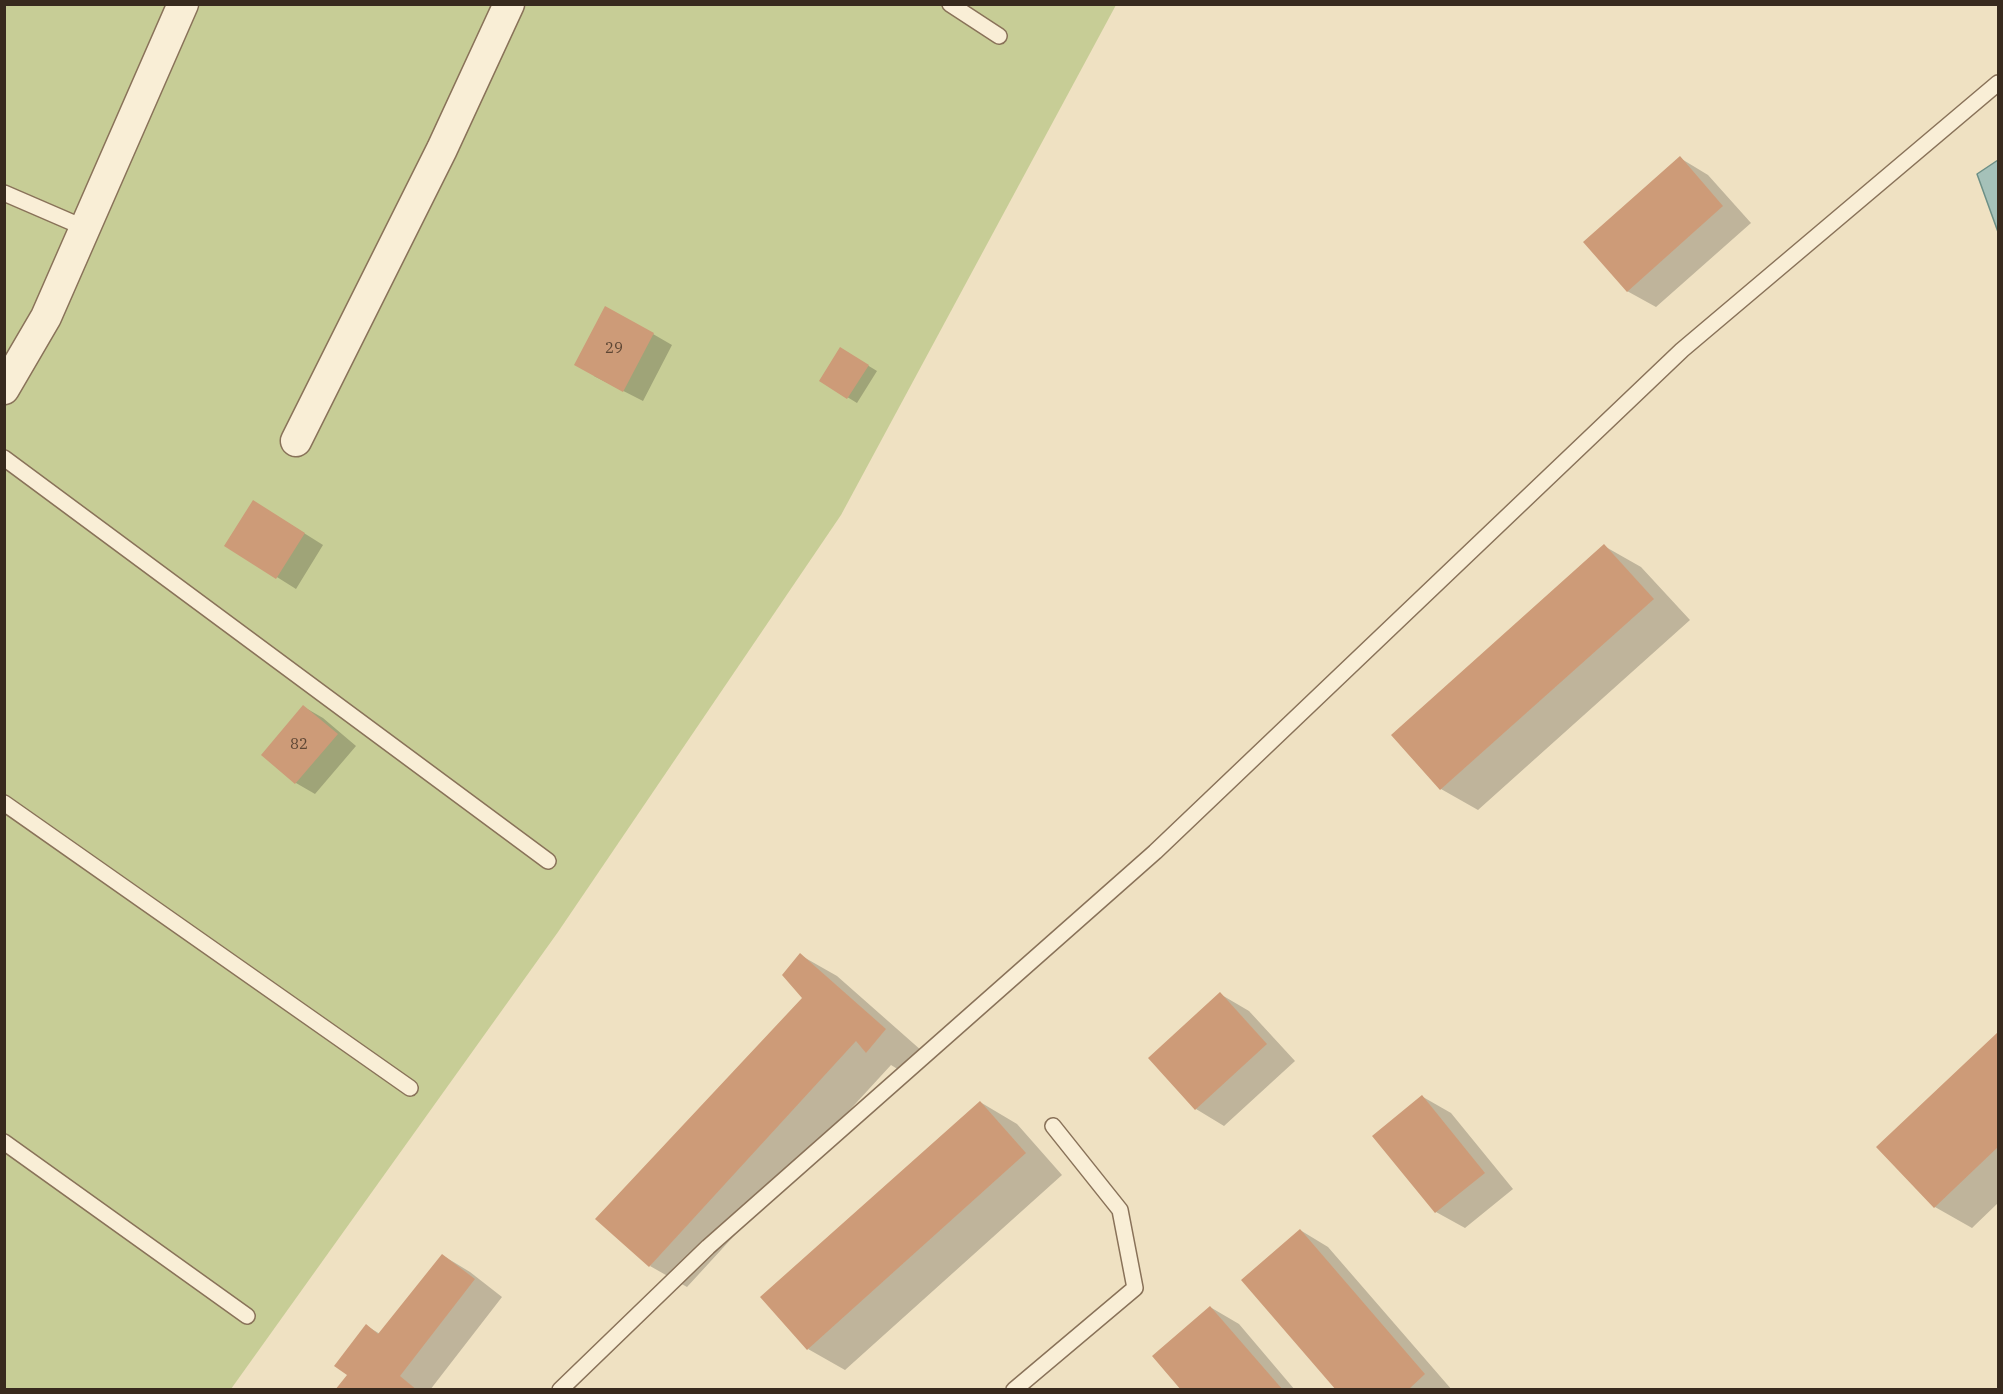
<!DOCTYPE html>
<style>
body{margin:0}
#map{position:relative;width:2003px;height:1394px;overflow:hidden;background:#efe1c2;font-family:"IBM Plex Serif",serif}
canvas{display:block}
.frame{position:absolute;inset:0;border:6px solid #382a1e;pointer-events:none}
</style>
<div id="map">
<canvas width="2003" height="1394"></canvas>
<div class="frame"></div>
</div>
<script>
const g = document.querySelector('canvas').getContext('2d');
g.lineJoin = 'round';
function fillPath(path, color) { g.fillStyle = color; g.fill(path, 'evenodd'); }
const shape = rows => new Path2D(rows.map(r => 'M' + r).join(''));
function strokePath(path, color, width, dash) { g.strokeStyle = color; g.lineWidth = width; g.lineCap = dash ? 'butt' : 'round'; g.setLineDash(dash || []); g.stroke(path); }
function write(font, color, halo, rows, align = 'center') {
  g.font = font + ' "IBM Plex Serif",serif'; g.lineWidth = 5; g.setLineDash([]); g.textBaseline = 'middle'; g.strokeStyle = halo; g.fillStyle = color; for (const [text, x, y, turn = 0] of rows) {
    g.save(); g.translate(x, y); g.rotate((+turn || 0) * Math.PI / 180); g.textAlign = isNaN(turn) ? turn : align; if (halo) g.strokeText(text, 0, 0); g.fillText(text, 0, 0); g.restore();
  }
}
fillPath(shape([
 [5,5,1116,5,841,515,558,932,231,1389,5,1390]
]), '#c7cd96');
const water = shape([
 [1998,160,1998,232,1977,174,1998,160]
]);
fillPath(water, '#a5c1b9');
strokePath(water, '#6c8f86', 1.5);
fillPath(shape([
 [1680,158,1708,175,1751,223,1656,307,1627,291],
 [653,334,672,345,643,401,594,376],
 [841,349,877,371,857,403,821,381],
 [272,513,323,545,296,589,226,545],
 [1604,546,1641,567,1690,620,1478,810,1441,789,1393,735],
 [304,707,323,718,356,746,315,794,296,783,263,755],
 [800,955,837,976,922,1051,904,1073,891,1065,687,1287,650,1266,804,998],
 [1220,994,1249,1011,1295,1061,1224,1126,1196,1109],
 [1998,1034,1998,1203,1972,1228,1935,1207,1879,1147],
 [1423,1097,1451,1113,1513,1189,1465,1228,1436,1212],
 [980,1102,1017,1124,1062,1175,845,1370,808,1349],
 [1300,1230,1328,1247,1452,1390,1338,1390],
 [442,1255,470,1272,502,1297,430,1390,337,1390,349,1375,367,1326,380,1334],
 [1210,1307,1239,1324,1295,1390,1183,1390]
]), '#0003');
fillPath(shape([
 [1680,156,1723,206,1627,292,1583,242],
 [605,306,654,333,623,392,574,365],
 [840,347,869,365,847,399,819,381],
 [253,500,305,533,276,579,224,546],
 [1604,544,1654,599,1440,790,1391,735],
 [303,705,338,734,295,784,261,755],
 [800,953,886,1029,866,1053,856,1041,649,1267,595,1219,802,998,782,975],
 [1220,992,1267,1044,1195,1110,1148,1058],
 [1998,1032,1998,1147,1934,1208,1876,1147],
 [1422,1095,1485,1173,1435,1213,1372,1136],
 [980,1101,1026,1153,807,1350,760,1297],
 [1300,1229,1425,1374,1408,1390,1336,1390,1241,1280],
 [442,1254,475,1279,400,1376,417,1390,335,1390,347,1375,334,1366,366,1324,378,1334],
 [1210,1306,1283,1390,1181,1390,1152,1356]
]), '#cd9b78');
const lane = shape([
 [950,4,999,36],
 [4,193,85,228],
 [4,458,548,861],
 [4,803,410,1088],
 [4,1142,247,1316],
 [560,1390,708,1247,1155,852,1682,350,1998,83],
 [1014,1390,1135,1288,1120,1210,1053,1126]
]);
const street = shape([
 [4,389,46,317,183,4],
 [296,441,442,149,509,4]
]);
strokePath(lane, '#897259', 18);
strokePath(street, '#897259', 33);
strokePath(lane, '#f9eed6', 15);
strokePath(street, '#f9eed6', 30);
write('15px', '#5d4634', null, [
 ["29",614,349],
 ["82",299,745]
]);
</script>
